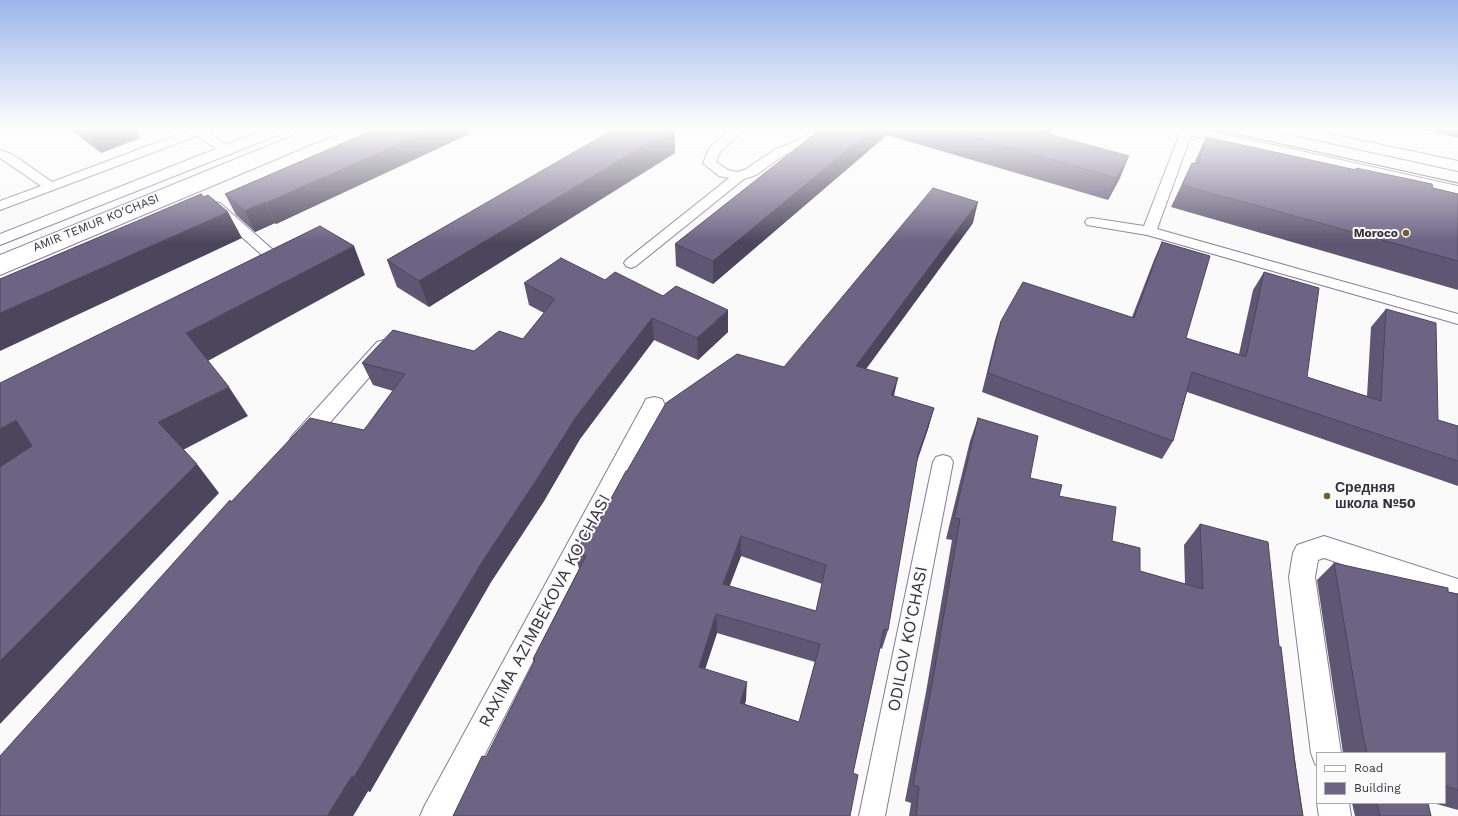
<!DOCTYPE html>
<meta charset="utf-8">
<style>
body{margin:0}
#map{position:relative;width:1458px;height:816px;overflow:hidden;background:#fafafa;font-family:"Work Sans",sans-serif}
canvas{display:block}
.legend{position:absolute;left:1316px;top:752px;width:130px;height:52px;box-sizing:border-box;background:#fafafa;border:1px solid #abaaaf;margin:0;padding:5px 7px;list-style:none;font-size:12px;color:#35313f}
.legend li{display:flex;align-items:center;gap:8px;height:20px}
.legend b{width:20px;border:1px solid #abaaaf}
</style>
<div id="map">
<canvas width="1458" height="816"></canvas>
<ul class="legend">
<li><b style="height:5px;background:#fff"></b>Road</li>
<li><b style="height:11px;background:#6d6484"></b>Building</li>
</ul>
</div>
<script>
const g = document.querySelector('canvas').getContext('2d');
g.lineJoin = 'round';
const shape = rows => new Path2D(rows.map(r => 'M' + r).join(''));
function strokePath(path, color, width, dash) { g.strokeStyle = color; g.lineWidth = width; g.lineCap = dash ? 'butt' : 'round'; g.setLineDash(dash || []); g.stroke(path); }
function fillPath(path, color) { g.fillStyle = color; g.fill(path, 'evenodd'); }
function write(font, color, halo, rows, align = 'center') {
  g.font = font + ' "Work Sans",sans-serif'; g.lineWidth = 4; g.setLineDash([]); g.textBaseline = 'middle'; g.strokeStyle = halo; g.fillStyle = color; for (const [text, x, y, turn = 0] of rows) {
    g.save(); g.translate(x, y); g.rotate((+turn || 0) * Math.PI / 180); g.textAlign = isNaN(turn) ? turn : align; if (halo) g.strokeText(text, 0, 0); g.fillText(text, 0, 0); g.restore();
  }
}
const service = shape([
 [188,128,203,128,234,151,232,154,224,154,197,136,0,210,0,201,41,186,0,158,0,150,12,154,52,182,190,130,188,128],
 [328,128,345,128,343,131,0,275,0,265,328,128],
 [733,128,746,128,720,152,716,162,728,170,738,172,746,169,776,149,799,140,816,128,830,128,807,146,784,155,756,175,744,179,636,266,631,268,626,266,624,263,626,260,729,178,719,176,703,163,710,147,733,128],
 [1182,128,1192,128,1193,130,1157,229,1458,314,1458,324,1147,235,1087,225,1085,222,1087,219,1092,218,1144,226,1182,128],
 [215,202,220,203,272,249,274,252,272,255,267,256,262,255,210,209,208,206,210,203,215,202],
 [943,455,950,457,953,462,885,816,859,816,933,462,936,457,943,455]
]);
const minor = shape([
 [384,340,391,342,394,347,391,352,308,448,300,451,292,448,289,442,292,436,377,342,384,340],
 [654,397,662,399,665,405,453,816,420,816,425,805,643,405,646,399,654,397],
 [1324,536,1458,579,1458,603,1324,558,1318,560,1315,577,1341,753,1317,753,1317,765,1315,764,1311,753,1289,577,1293,553,1297,545,1324,536],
 [1317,803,1349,803,1351,816,1319,816,1317,803]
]);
const secondary = shape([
 [269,128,290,128,288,131,0,245,0,234,269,128],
 [312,128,332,128,330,131,0,268,0,255,312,128],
 [1169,128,1197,128,1458,186,1458,196,1176,132,1171,131,1169,128],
 [1273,128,1302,128,1458,161,1458,171,1280,132,1275,131,1273,128]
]);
strokePath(service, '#857c9c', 2);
strokePath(minor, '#857c9c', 2);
strokePath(secondary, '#857c9c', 2);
fillPath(service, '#fff');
fillPath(minor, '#fff');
fillPath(secondary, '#fff');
strokePath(shape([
 [1209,128,1458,183]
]), '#56535e', 1);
fillPath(shape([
 [68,128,135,128,140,138,101,153],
 [378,128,468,128,469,134,276,224,275,223,255,232,236,215,225,194],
 [610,128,674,128,675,153,429,307,397,287,387,260,614,130],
 [822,128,1054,128,1049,134,1120,178,1108,200,887,135,713,284,676,266,675,244],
 [1419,128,1458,128,1458,138,1419,129],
 [1206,137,1355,170,1356,168,1433,188,1458,194,1458,290,1171,207,1192,163,1195,163,1196,159],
 [973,223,866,369,894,396,934,408,928,429,916,464,888,630,882,649,880,648,853,773,534,662,533,659,579,569,575,552,596,526,627,471,784,367],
 [741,556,822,584,816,611,729,586],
 [717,633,815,662,799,722,745,704,746,700,705,669],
 [1162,242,1186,338,1239,354,1253,290,1264,272,1307,377,1367,396,1371,327,1386,309,1438,420,1458,426,1458,486,1187,392,1173,441,1162,459,982,392,995,340,1001,321,1132,317,1154,260],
 [605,280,728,332,698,360,654,340,580,439,544,501,491,582,370,792,368,791,353,816,231,502,364,430,393,391,373,385,362,363,474,351,523,339,544,313,529,305,524,283],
 [978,418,1030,478,1059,496,1112,541,1140,571,1185,584,1184,545,1200,524,1279,646,1303,816,909,816,911,803,905,801,926,692,952,540,946,539,970,441],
 [1334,563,1458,594,1458,810,1433,803,1445,803,1445,753,1343,753,1317,580],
 [1352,803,1428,803,1431,816,1355,816]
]), '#5e5672');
fillPath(shape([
 [103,128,135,128,140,138,101,153,89,133],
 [435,128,468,128,469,134,276,224,266,203],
 [674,128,675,153,429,307,419,281],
 [874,128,889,128,887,135,713,284,713,261],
 [1044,128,1054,128,1035,154,1041,132],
 [1129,156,1120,178,1108,200,1116,178],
 [265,202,275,223,255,232,245,211],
 [978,202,973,223,852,388,856,366],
 [228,212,242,238,0,351,0,313],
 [354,246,365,275,206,362,186,333],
 [728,310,728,332,698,360,697,338],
 [652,318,654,340,580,439,544,501,491,582,370,792,354,777,482,562,576,417],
 [898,378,893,400,891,395],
 [229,387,248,416,181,451,158,422],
 [934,408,928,429,912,476,918,455],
 [16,420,44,449,0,474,0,429],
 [197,464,219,493,0,724,0,661],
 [741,536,741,556,723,604,723,584],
 [716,614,717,633,700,685,699,667],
 [747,682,746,700,740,720,740,703],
 [352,776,368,791,353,816,327,816]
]), '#4c465c');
const building = shape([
 [82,128,103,128,89,133,82,128],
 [378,128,435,128,266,203,265,202,245,211,225,194,378,128],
 [616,128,673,128,419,281,387,260,616,128],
 [822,128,874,128,713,261,675,244,822,128],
 [941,128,1044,128,1041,132,1129,156,1116,178,941,128],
 [1206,137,1356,170,1356,168,1432,184,1433,188,1458,194,1458,261,1182,185,1192,163,1199,164,1206,137],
 [933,188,978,202,856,366,898,378,891,395,934,408,918,455,888,630,884,629,853,773,858,775,850,816,453,816,482,756,486,757,535,660,533,659,586,556,575,552,590,525,596,526,626,471,627,471,666,403,737,354,784,367,933,188],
 [741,536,826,565,816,611,723,584,741,536],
 [716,614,820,644,799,722,740,703,747,682,699,667,716,614],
 [201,194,204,197,208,195,228,212,0,313,0,279,201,194],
 [320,226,354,246,186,333,229,387,158,422,197,464,0,661,0,467,32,446,16,420,0,429,0,383,320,226],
 [1162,242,1210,256,1186,338,1246,357,1264,272,1319,288,1307,377,1381,401,1386,309,1436,323,1438,420,1458,426,1458,461,1192,372,1173,441,988,373,1001,321,1023,282,1134,318,1162,242],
 [561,258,605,280,615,272,663,296,676,286,728,310,697,338,652,318,576,417,537,479,482,562,354,777,352,776,327,816,0,816,0,756,230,500,231,502,310,418,364,430,405,374,362,363,393,330,474,351,499,331,523,339,555,299,524,283,561,258],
 [978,418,1038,436,1030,478,1062,485,1059,496,1116,507,1112,541,1140,548,1140,571,1203,589,1200,524,1268,542,1279,646,1281,647,1295,764,1303,816,916,816,919,787,913,785,934,673,960,519,954,518,978,418],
 [1334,563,1448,588,1448,592,1458,594,1458,790,1445,786,1445,753,1367,753,1363,735,1334,563],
 [1377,803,1428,803,1431,816,1380,816,1377,803]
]);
fillPath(building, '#6d6484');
strokePath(building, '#4c465c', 1);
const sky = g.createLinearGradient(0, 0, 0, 242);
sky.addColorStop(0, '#9bb6ea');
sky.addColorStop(0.53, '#fdfdfd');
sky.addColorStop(1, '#fdfdfd00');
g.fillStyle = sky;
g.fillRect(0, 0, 1458, 242);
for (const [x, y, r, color] of [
 [1406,233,4,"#735f2e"],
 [1327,496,4,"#735f2e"]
]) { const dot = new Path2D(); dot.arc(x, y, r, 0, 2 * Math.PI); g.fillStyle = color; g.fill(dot); strokePath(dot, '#fafafa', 1.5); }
write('12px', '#35313f', '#fafafa', [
 ["AMIR TEMUR KO'CHASI",96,223,-22]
]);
write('bold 12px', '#35313f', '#fafafa', [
 ["Moroco",1398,233]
], 'right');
write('bold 14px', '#35313f', '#fafafa', [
 ["Средняя",1335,488],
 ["школа №50",1335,504]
], 'left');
write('17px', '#35313f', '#fafafa', [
 ["RAXIMA AZIMBEKOVA KO'CHASI",545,611,-62],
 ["ODILOV KO'CHASI",908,639,-79]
]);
</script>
